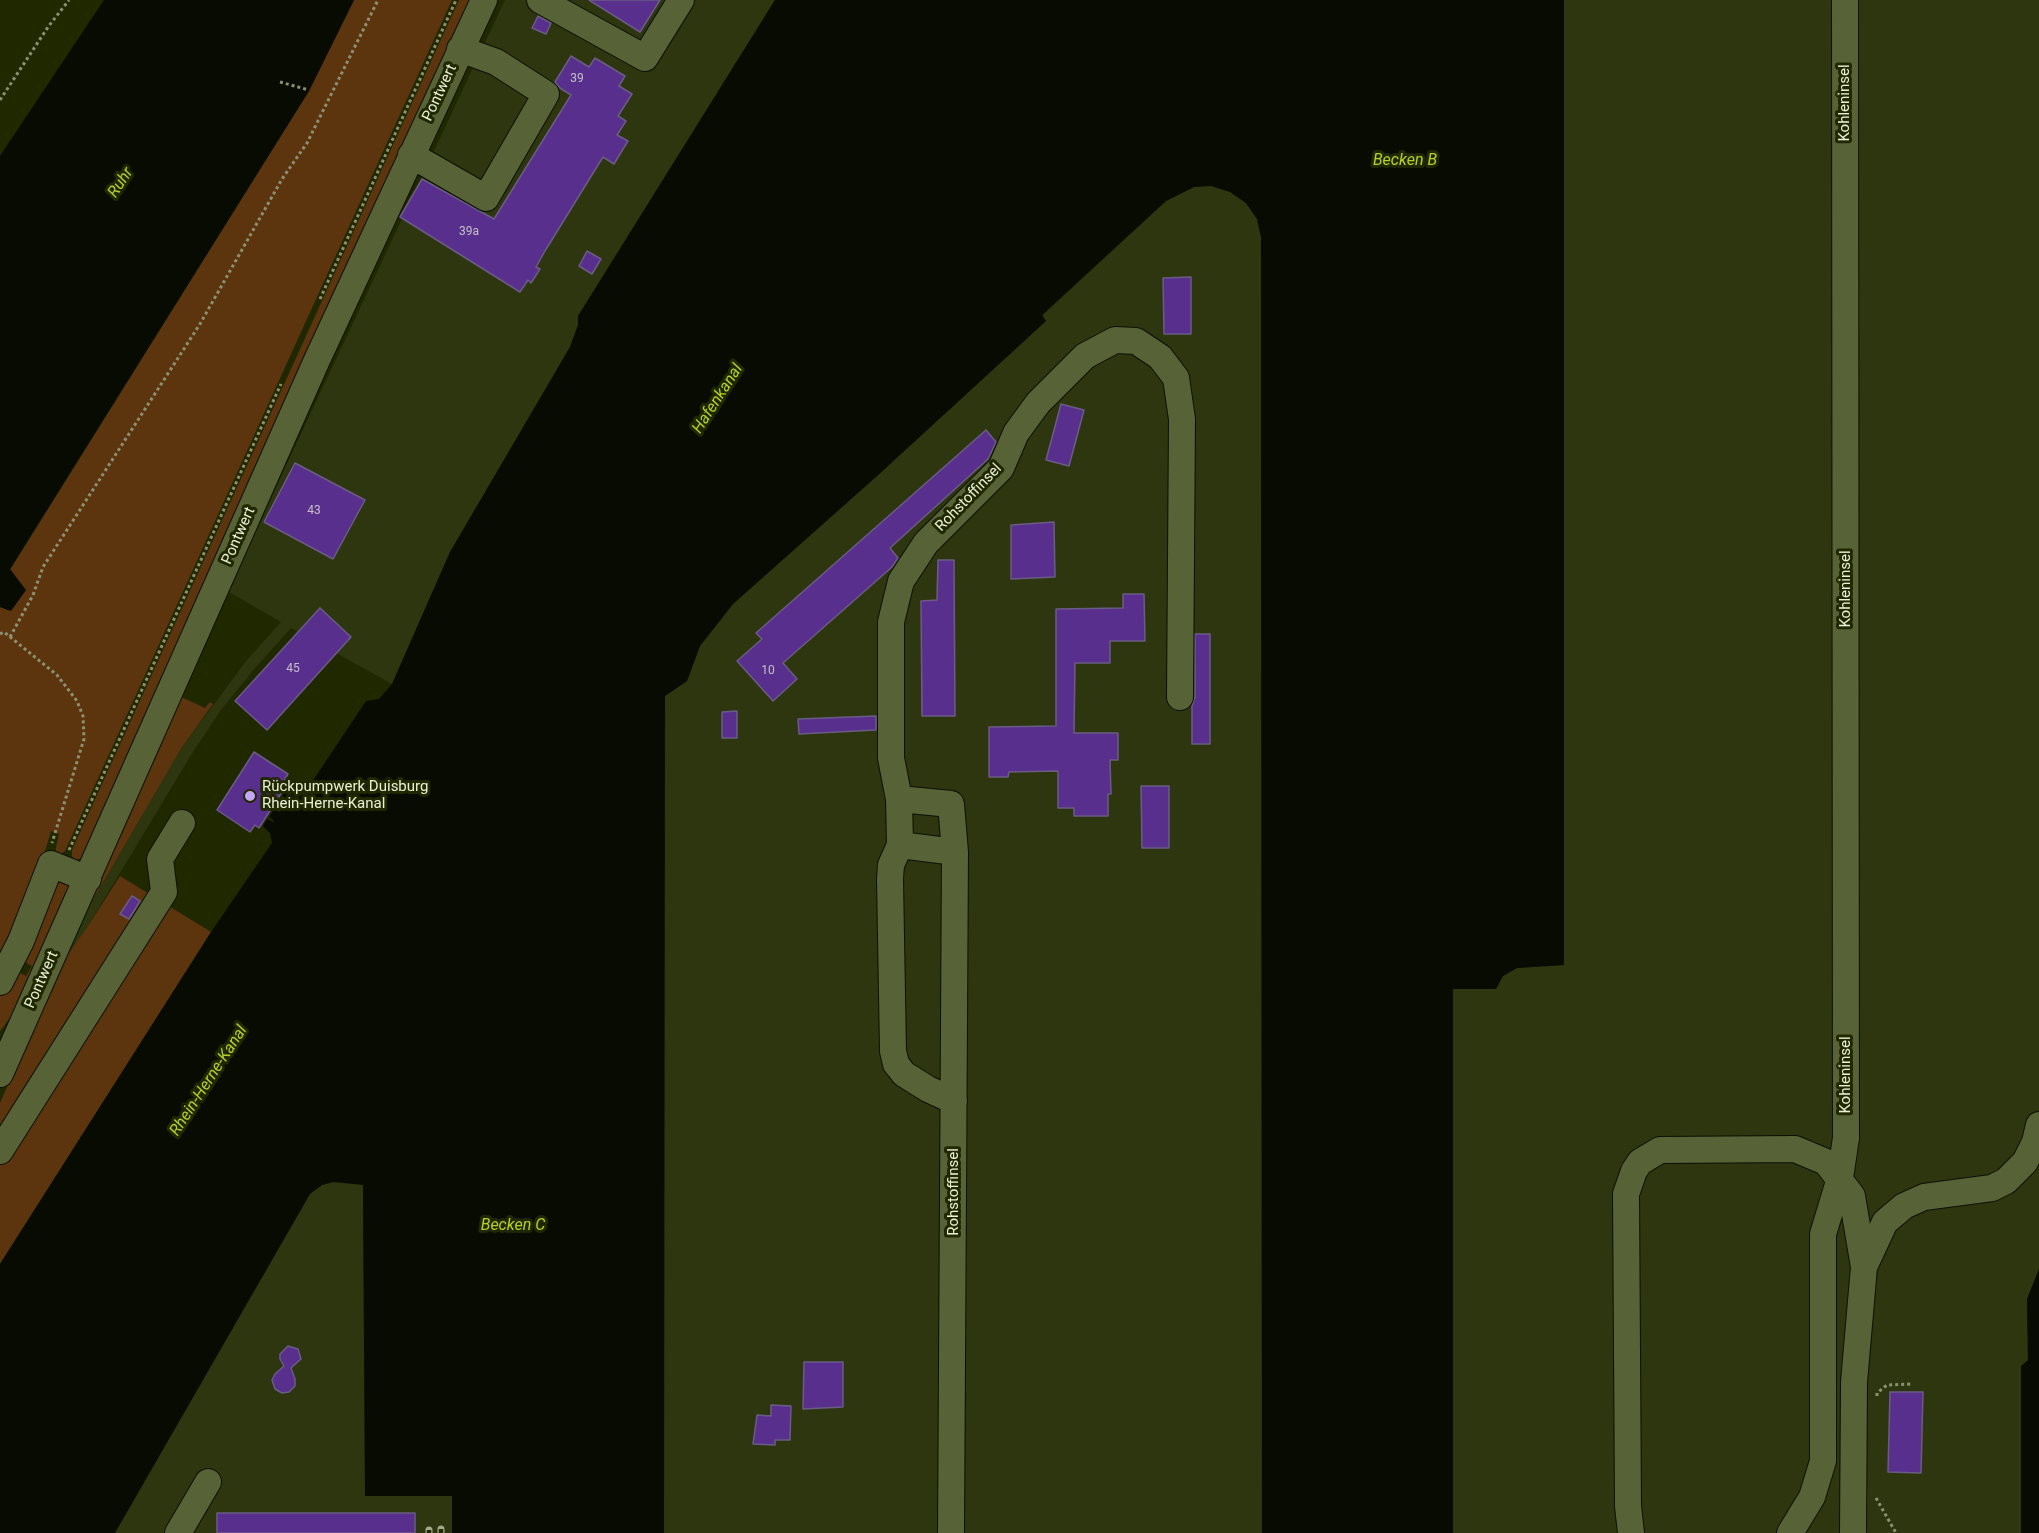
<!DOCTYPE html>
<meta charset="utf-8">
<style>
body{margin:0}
canvas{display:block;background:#202800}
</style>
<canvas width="2039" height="1533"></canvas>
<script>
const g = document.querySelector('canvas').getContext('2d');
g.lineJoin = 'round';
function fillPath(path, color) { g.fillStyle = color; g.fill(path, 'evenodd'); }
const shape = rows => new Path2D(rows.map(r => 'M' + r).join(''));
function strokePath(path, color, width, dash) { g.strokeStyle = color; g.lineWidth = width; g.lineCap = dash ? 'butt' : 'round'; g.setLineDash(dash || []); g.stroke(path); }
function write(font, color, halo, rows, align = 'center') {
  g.font = font + ' Roboto,sans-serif'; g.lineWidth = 6; g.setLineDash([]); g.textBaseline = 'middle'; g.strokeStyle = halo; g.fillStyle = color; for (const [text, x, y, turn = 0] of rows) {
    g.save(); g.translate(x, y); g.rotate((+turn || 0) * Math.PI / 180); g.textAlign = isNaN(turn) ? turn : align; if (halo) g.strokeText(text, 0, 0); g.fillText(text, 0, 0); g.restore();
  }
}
fillPath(shape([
 [505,0,775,0,578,316,578,325,570,347,450,552,392,684,291,628,255,668,221,710,191,755,88,926,61,964,81,920,182,747,247,660,281,622,227,591],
 [1564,0,2039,0,2039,1269,2027,1299,2028,1360,2021,1366,2021,1533,1453,1533,1453,989,1496,989,1503,976,1517,968,1564,965],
 [1212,186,1230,192,1246,203,1257,219,1261,237,1262,1533,664,1533,664,696,687,681,700,646,733,604,877,476,1046,321,1042,316,1166,201,1194,187],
 [333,1182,363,1184,365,1496,452,1496,452,1533,114,1533,310,1193,322,1185]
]), '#2e360f');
fillPath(shape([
 [354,0,452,0,65,851,61,854,56,851,56,847,59,834,51,831,36,881,0,974,0,607,11,611,10,570,309,91],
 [459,0,475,0,84,858,76,860,72,857,72,850],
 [179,696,205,708,210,702,213,704,182,747,81,920],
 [120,876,211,932,0,1264,0,1103,61,964,88,926],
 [58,880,66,882,72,887,26,997,0,1031,0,992,16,971,26,976,32,966,25,962]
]), '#5c350f');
fillPath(shape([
 [104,0,354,0,309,91,10,569,26,590,11,611,0,607,0,156],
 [775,0,1564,0,1564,965,1517,968,1503,976,1496,989,1453,989,1453,1533,1262,1533,1261,237,1257,219,1246,203,1230,192,1211,186,1194,187,1166,201,1042,315,1046,321,877,476,733,604,700,646,687,681,665,696,664,1533,452,1533,452,1496,365,1496,363,1185,333,1182,322,1185,310,1194,115,1533,0,1533,0,1264,211,932,272,843,270,833,263,826,267,819,273,822,274,821,269,817,274,809,280,812,281,810,276,806,281,799,286,802,287,800,282,796,286,790,299,796,304,794,366,701,379,699,392,684,450,552,570,347,578,325,578,316],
 [2039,1269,2039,1533,2021,1533,2021,1366,2028,1360,2027,1299]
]), '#080b01');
const building = shape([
 [589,0,660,0,640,32,589,0],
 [538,16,551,23,546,34,532,28,538,16],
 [571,56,589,67,595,58,625,76,619,86,632,94,618,116,626,121,617,135,628,141,614,164,603,157,545,251,536,267,540,269,531,283,528,280,520,292,400,217,422,179,494,219,571,95,560,88,555,82,571,56],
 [587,251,601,259,592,274,579,266,587,251],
 [1191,277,1191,334,1164,334,1163,278,1191,277],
 [1061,404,1084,410,1069,466,1046,460,1061,404],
 [986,430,996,442,988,459,890,548,898,558,892,567,783,663,797,679,773,701,737,661,762,639,756,633,986,430],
 [295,463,365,500,333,559,264,522,295,463],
 [1054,522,1055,577,1011,579,1011,525,1054,522],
 [938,560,954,560,955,716,922,716,921,601,937,600,938,560],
 [1123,594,1144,594,1145,641,1110,641,1110,663,1075,663,1074,733,1118,733,1118,760,1110,760,1111,794,1108,794,1108,816,1074,816,1074,808,1058,808,1058,771,1009,772,1008,777,989,777,989,727,1056,726,1056,609,1123,608,1123,594],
 [320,608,351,637,267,730,235,701,320,608],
 [1195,634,1210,634,1210,744,1192,744,1192,706,1195,697,1195,634],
 [737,711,737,738,722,738,722,712,737,711],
 [876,716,876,730,799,734,798,719,876,716],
 [254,752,288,774,283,782,287,784,259,828,255,825,250,832,217,810,254,752],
 [1141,786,1169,786,1169,848,1142,848,1141,786],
 [132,896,140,901,129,919,120,914,132,896],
 [288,1346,298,1349,301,1359,291,1368,295,1379,295,1386,289,1392,282,1393,275,1389,272,1380,275,1374,284,1366,280,1359,280,1354,288,1346],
 [804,1362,843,1362,843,1407,803,1409,804,1362],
 [1890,1392,1923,1392,1921,1473,1888,1472,1890,1392],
 [771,1405,791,1406,790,1440,775,1440,775,1445,753,1444,757,1415,771,1416,771,1405],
 [217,1513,415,1513,415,1533,217,1533,217,1513]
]);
fillPath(building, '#592f8e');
strokePath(building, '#6a5c84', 1.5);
const minor = shape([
 [540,0,645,58,681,0],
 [411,155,486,198,546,94,496,62,460,49],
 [899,799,891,758,891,622,901,581,926,543,1001,468,1016,433,1038,403,1085,356,1115,340,1136,341,1160,357,1176,378,1182,419,1180,697],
 [900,845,891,865,890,879,893,1051,896,1064,904,1074,928,1089,954,1101],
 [0,982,21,941,51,864,88,879],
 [0,1074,317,360,484,0],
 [0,1151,164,892,160,859,182,823],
 [1864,1267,1885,1222,1904,1206,1924,1197,1992,1188,2006,1181,2025,1162,2035,1142,2039,1125],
 [178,1533,208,1482],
 [951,1533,955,852,951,804,899,799,900,845,955,852],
 [1631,1533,1628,1506,1626,1194,1634,1171,1640,1162,1660,1150,1795,1149,1826,1162,1852,1196,1864,1267,1854,1382,1853,1533],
 [1790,1533,1812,1497,1823,1461,1823,1234,1840,1178,1846,1138,1845,0]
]);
strokePath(minor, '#0b1000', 28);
strokePath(shape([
 [280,82,309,90],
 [0,100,48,27,69,0],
 [320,299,456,0],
 [0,634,4,632,57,675,77,701,83,716,84,739,52,843],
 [10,637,33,595,43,567,200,324,282,179,307,143,378,0],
 [69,850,281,384],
 [1877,1396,1877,1393,1887,1385,1913,1384],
 [1876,1498,1896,1533]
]), '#8b9273', 3, [3, 3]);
strokePath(minor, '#576237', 26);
const rail = shape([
 [441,1529,441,1533],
 [429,1533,429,1530]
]);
strokePath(rail, '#a2aa8c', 7);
strokePath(rail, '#202800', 4.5, [14]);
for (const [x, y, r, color] of [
 [250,796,6,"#c2a8f2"]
]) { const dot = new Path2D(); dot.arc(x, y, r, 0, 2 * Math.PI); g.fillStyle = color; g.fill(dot); strokePath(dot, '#202800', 2); }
write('12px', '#c5c0c6', null, [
 ["39",577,79],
 ["39a",469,232],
 ["43",314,511],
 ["45",293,669],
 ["10",768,671]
]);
write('15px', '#e9f0d8', '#202800', [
 ["Pontwert",440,93,-65],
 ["Kohleninsel",1845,103,-90],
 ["Rohstoffinsel",969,498,-46],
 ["Pontwert",239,536,-66],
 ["Kohleninsel",1846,589,-90],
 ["Pontwert",42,980,-66],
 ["Kohleninsel",1846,1075,-90],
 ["Rohstoffinsel",954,1192,-90]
]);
write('15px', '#e9f0d8', '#202800', [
 ["Rückpumpwerk Duisburg",262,787],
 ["Rhein-Herne-Kanal",262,804]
], 'left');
write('italic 16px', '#b2d12a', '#202800', [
 ["Becken B",1405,161],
 ["Ruhr",121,183,-56],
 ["Hafenkanal",718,399,-57],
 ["Rhein-Herne-Kanal",209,1081,-57],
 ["Becken C",513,1226]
]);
</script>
